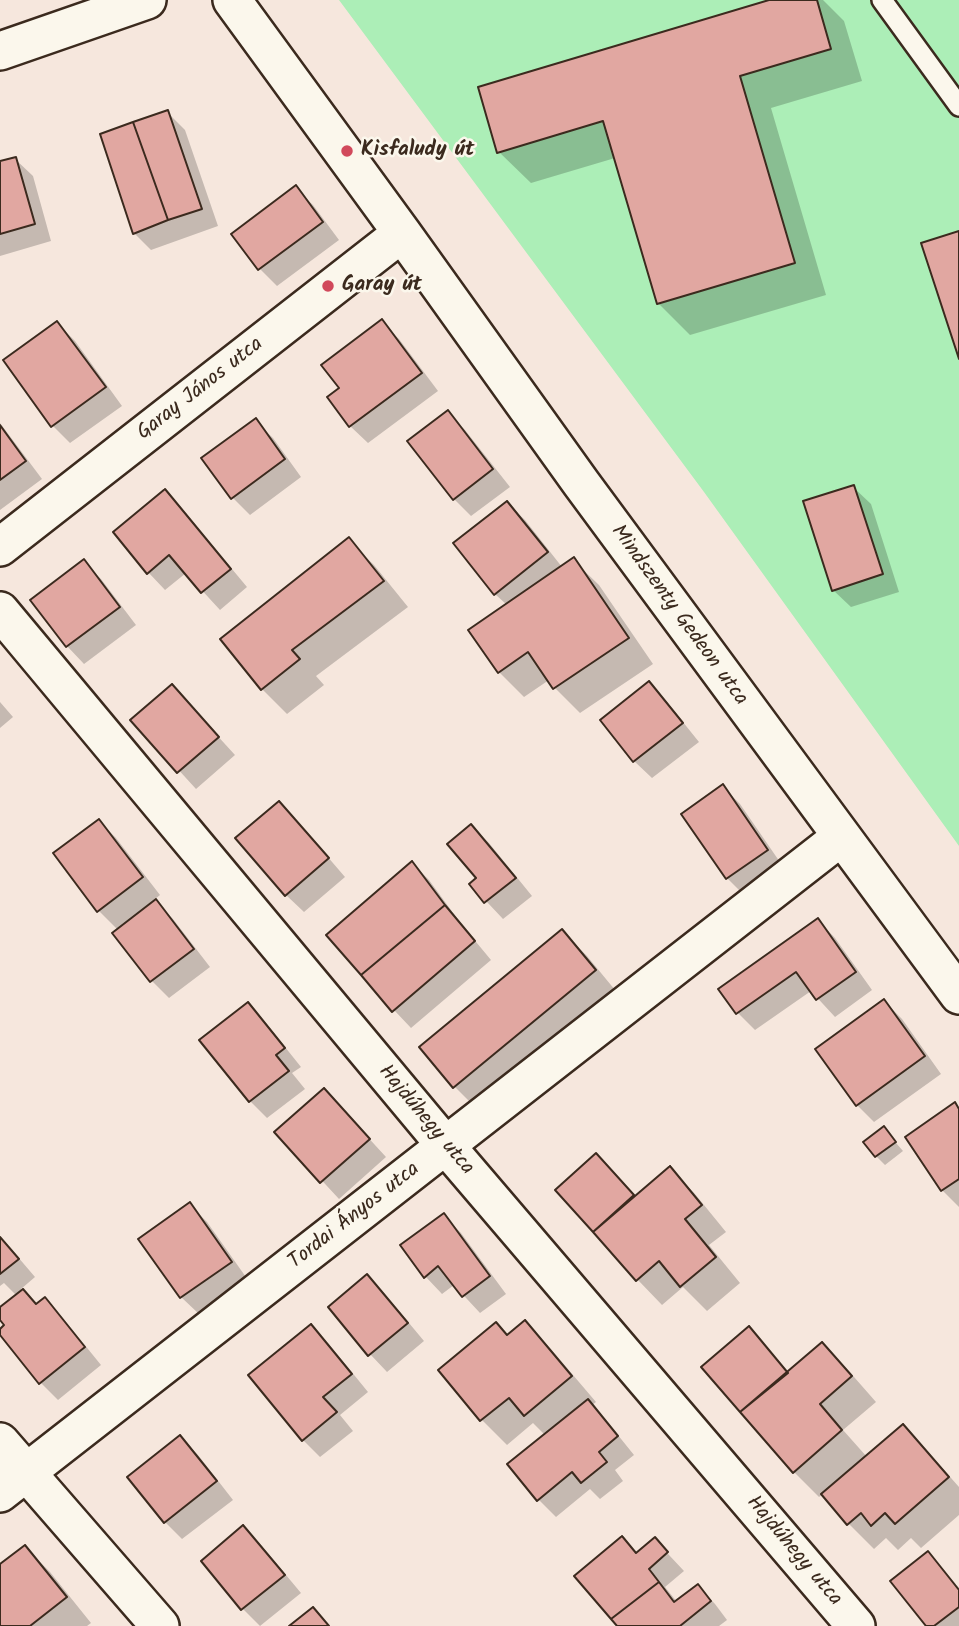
<!DOCTYPE html>
<meta charset="utf-8">
<style>
body{margin:0}
canvas{display:block;background:#f6e7dd}
</style>
<canvas width="959" height="1626"></canvas>
<script>
const g = document.querySelector('canvas').getContext('2d');
g.lineJoin = 'round';
function fillPath(path, color) { g.fillStyle = color; g.fill(path, 'evenodd'); }
const shape = rows => new Path2D(rows.map(r => 'M' + r).join(''));
function strokePath(path, color, width, dash) { g.strokeStyle = color; g.lineWidth = width; g.lineCap = dash ? 'butt' : 'round'; g.setLineDash(dash || []); g.stroke(path); }
function write(font, color, halo, rows, align = 'center') {
  g.font = font + ' Kalam,sans-serif'; g.lineWidth = 5; g.setLineDash([]); g.textBaseline = 'middle'; g.strokeStyle = halo; g.fillStyle = color; for (const [text, x, y, turn = 0] of rows) {
    g.save(); g.translate(x, y); g.rotate((+turn || 0) * Math.PI / 180); g.textAlign = isNaN(turn) ? turn : align; if (halo) g.strokeText(text, 0, 0); g.fillText(text, 0, 0); g.restore();
  }
}
fillPath(shape([
 [339,0,959,0,959,846,704,492]
]), '#aceeb7');
fillPath(shape([
 [775,0,823,0,844,21,862,81,771,108,826,295,690,335,658,303,615,158,531,183,499,152],
 [167,112,185,130,218,226,151,250,134,233],
 [15,159,33,176,51,241,0,256,0,163],
 [295,188,313,205,339,240,277,286,260,269,233,234],
 [381,322,399,339,438,391,368,443,350,426,342,388],
 [57,323,75,341,122,406,70,443,53,426,5,361],
 [447,412,465,430,510,487,471,516,454,499],
 [255,421,273,438,301,477,250,515,233,498],
 [0,423,42,479,0,510],
 [853,487,871,504,899,592,851,607,833,590],
 [165,491,182,509,247,587,220,610,186,573,165,590,148,572],
 [507,503,525,520,562,567,573,560,599,585,653,664,580,713,555,688,549,680,524,697,499,672,470,630,507,605,495,594],
 [348,540,374,565,408,607,316,676,324,685,287,714,262,689],
 [84,562,101,579,136,625,84,664,67,646],
 [649,683,666,701,699,742,652,778,634,761],
 [172,686,235,755,196,789,133,720],
 [0,702,13,717,0,728],
 [723,787,740,804,784,868,744,895,727,878],
 [279,803,296,820,345,877,304,912,286,895],
 [99,821,116,838,160,895,154,900,173,919,210,967,169,998,152,981,114,933,118,930,99,911,55,854],
 [471,826,489,843,532,896,503,919,471,885,478,879],
 [412,863,429,880,462,925,491,960,411,1028,394,1010],
 [818,920,835,938,872,990,835,1017,811,991,755,1030,738,1013],
 [562,931,587,956,620,996,480,1112,455,1087,421,1048],
 [884,1001,902,1019,941,1074,874,1122,857,1105],
 [248,1004,265,1022,301,1067,292,1073,305,1089,267,1118,250,1101],
 [341,1108,386,1157,339,1199,277,1132],
 [959,1109,959,1207,942,1190],
 [884,1129,903,1151,885,1165,876,1156],
 [670,1168,695,1194,726,1232,709,1245,740,1283,707,1311,683,1287,662,1305,637,1279,557,1190,613,1173,636,1197],
 [190,1205,207,1222,248,1280,199,1314,181,1297],
 [444,1216,461,1233,506,1294,480,1313,454,1285,442,1294,425,1276],
 [0,1236,35,1277,21,1289,37,1305,44,1300,62,1317,101,1365,58,1400,41,1383,0,1332,7,1326,0,1317,0,1309,17,1296,4,1283,0,1286],
 [367,1276,384,1293,424,1341,387,1372,370,1354],
 [525,1323,550,1348,596,1402,592,1405,605,1419,634,1455,615,1470,623,1481,600,1499,590,1489,556,1517,539,1500,510,1464,546,1436,533,1423,507,1445,482,1420,440,1370,508,1336],
 [310,1326,328,1343,368,1392,340,1415,353,1431,320,1457,303,1440],
 [748,1329,788,1373,822,1344,847,1369,876,1402,843,1430,867,1457,903,1426,928,1452,959,1487,959,1515,921,1548,911,1538,898,1550,886,1538,874,1549,849,1524,823,1494,819,1497,794,1472,704,1367],
 [180,1437,198,1455,233,1500,182,1539,165,1522],
 [243,1527,261,1545,301,1593,260,1626,243,1609,203,1561],
 [655,1540,684,1571,665,1587,677,1602,698,1586,715,1604,727,1620,719,1626,619,1626,637,1554],
 [25,1547,50,1572,91,1623,87,1626,0,1626,0,1567],
 [928,1554,945,1571,959,1588,959,1626,928,1626]
]), '#0003');
const building = shape([
 [769,0,817,0,831,49,740,76,795,263,657,304,603,121,497,153,478,87,769,0],
 [168,110,202,209,168,220,133,122,168,110],
 [133,122,168,220,133,234,100,134,133,122],
 [16,157,35,224,0,234,0,161,16,157],
 [296,185,323,222,258,270,231,234,296,185],
 [959,231,959,359,921,243,959,231],
 [382,319,422,373,349,427,327,397,339,388,321,365,382,319],
 [57,321,106,387,51,427,3,360,57,321],
 [448,410,493,469,453,500,407,441,448,410],
 [256,418,285,459,231,499,201,458,256,418],
 [0,425,26,461,0,480,0,425],
 [854,485,883,574,832,591,803,501,854,485],
 [165,489,231,569,201,593,169,555,147,574,113,532,165,489],
 [507,501,548,552,494,595,453,543,507,501],
 [349,537,384,581,292,650,300,659,261,690,220,639,349,537],
 [574,557,629,638,553,689,528,652,498,673,468,630,574,557],
 [84,559,120,607,66,647,30,600,84,559],
 [649,681,683,723,633,762,600,720,649,681],
 [172,684,219,737,177,773,130,720,172,684],
 [723,784,768,850,726,879,681,814,723,784],
 [279,801,329,858,285,896,235,838,279,801],
 [99,819,143,877,97,912,53,853,99,819],
 [471,824,516,878,484,903,469,884,476,878,447,844,471,824],
 [412,861,445,905,361,975,326,935,412,861],
 [156,899,194,949,150,982,112,933,156,899],
 [445,905,475,941,392,1012,361,975,445,905],
 [818,918,856,972,816,1000,796,972,736,1014,718,989,818,918],
 [562,929,596,970,453,1088,419,1047,562,929],
 [884,999,925,1056,856,1106,815,1049,884,999],
 [248,1002,285,1048,276,1055,289,1071,249,1102,199,1040,248,1002],
 [324,1088,370,1139,320,1183,274,1132,324,1088],
 [955,1102,959,1109,959,1179,941,1191,905,1137,955,1102],
 [884,1126,896,1142,875,1157,863,1142,884,1126],
 [596,1153,634,1195,593,1232,555,1190,596,1153],
 [670,1166,702,1205,685,1219,716,1257,680,1287,659,1261,636,1281,593,1232,670,1166],
 [190,1202,232,1262,180,1298,138,1239,190,1202],
 [444,1213,490,1276,462,1297,438,1266,424,1278,400,1245,444,1213],
 [0,1237,19,1259,0,1274,0,1237],
 [367,1274,408,1323,368,1356,328,1307,367,1274],
 [23,1289,36,1304,45,1297,85,1347,39,1384,0,1335,0,1329,4,1325,0,1320,0,1307,23,1289],
 [525,1320,572,1376,524,1416,509,1398,480,1421,438,1370,496,1322,507,1335,525,1320],
 [311,1324,352,1374,323,1397,337,1412,302,1441,248,1375,311,1324],
 [749,1326,788,1373,740,1412,701,1367,749,1326],
 [822,1342,852,1376,820,1404,842,1430,793,1473,740,1412,822,1342],
 [588,1399,618,1436,599,1452,607,1462,581,1483,572,1472,537,1501,507,1464,588,1399],
 [903,1424,949,1477,895,1524,885,1513,871,1526,861,1513,847,1525,821,1494,903,1424],
 [180,1435,217,1481,164,1523,127,1477,180,1435],
 [243,1525,285,1575,241,1610,201,1561,243,1525],
 [622,1536,636,1553,655,1537,668,1552,649,1569,659,1582,611,1619,574,1576,622,1536],
 [25,1545,67,1597,30,1626,0,1626,0,1564,25,1545],
 [928,1551,959,1590,959,1607,934,1626,926,1626,890,1581,928,1551],
 [659,1582,674,1602,698,1584,711,1601,680,1626,617,1626,611,1619,659,1582],
 [313,1607,329,1626,289,1626,313,1607]
]);
fillPath(building, '#e1a7a1');
strokePath(building, '#3b2a1e', 2);
const lane = shape([
 [882,0,959,106]
]);
const street = shape([
 [232,0,402,233,581,483,959,995],
 [0,51,147,0],
 [0,547,402,233],
 [0,611,446,1146,856,1626],
 [0,1442,160,1626],
 [0,1493,841,837]
]);
strokePath(lane, '#3b2a1e', 24);
strokePath(street, '#3b2a1e', 42);
strokePath(lane, '#fbf7ec', 19);
strokePath(street, '#fbf7ec', 37);
for (const [x, y, r, color] of [
 [347,151,7,"#d1495b"],
 [328,286,7,"#d1495b"]
]) { const dot = new Path2D(); dot.arc(x, y, r, 0, 2 * Math.PI); g.fillStyle = color; g.fill(dot); strokePath(dot, '#fbf7ec', 2.5); }
write('bold 21px', '#3b2a1e', '#fbf7ec', [
 ["Kisfaludy út",361,151],
 ["Garay út",342,286]
], 'left');
write('21px', '#3b2a1e', '#fbf7ec', [
 ["Garay János utca",201,390,-38],
 ["Mindszenty Gedeon utca",678,616,54],
 ["Hajdúhegy utca",425,1121,50],
 ["Tordai Ányos utca",355,1217,-38],
 ["Hajdúhegy utca",793,1552,50]
]);
</script>
